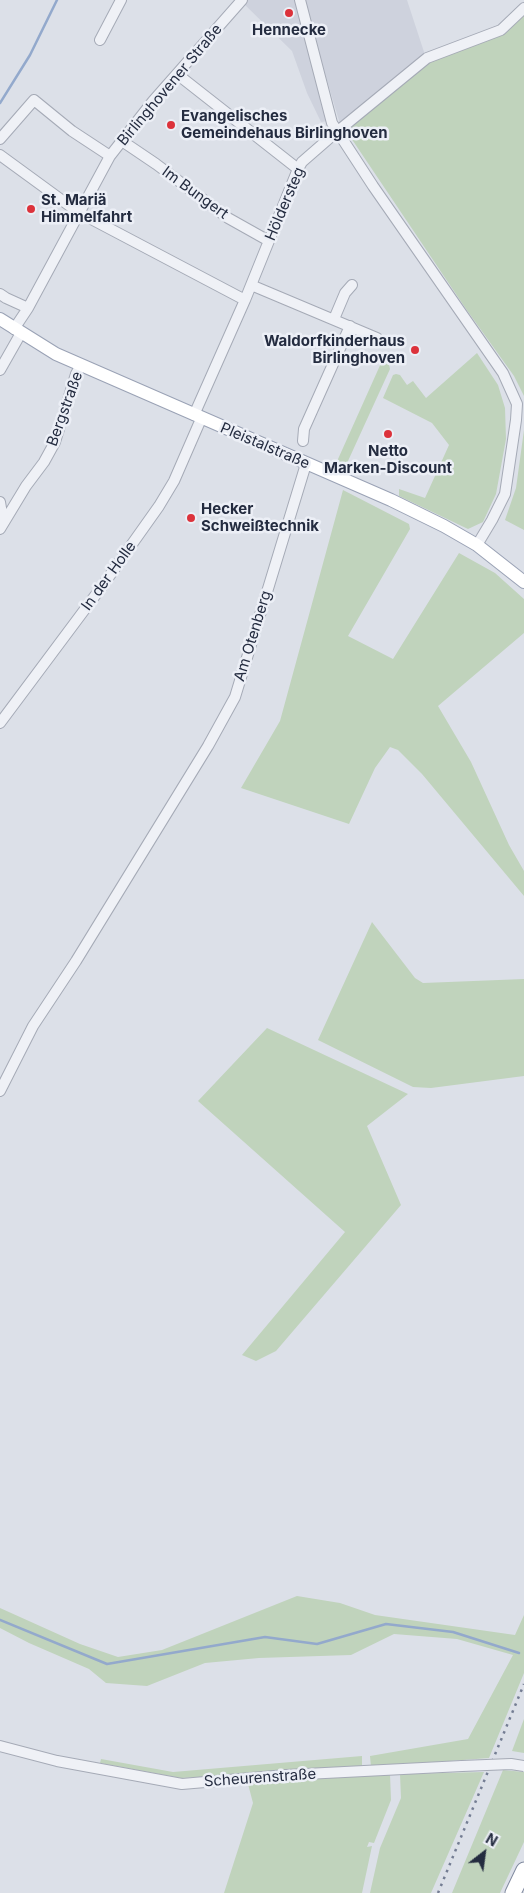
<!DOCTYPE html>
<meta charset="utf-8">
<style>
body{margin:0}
#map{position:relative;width:524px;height:1893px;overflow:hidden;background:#dce0e8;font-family:Inter,sans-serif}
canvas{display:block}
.north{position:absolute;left:459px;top:1828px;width:50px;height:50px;-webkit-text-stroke:4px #eceff6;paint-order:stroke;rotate:30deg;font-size:14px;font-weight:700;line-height:20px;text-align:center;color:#242c40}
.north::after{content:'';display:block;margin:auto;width:18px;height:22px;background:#242c40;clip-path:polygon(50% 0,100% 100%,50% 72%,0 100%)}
</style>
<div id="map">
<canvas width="524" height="1893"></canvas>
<div class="north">N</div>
</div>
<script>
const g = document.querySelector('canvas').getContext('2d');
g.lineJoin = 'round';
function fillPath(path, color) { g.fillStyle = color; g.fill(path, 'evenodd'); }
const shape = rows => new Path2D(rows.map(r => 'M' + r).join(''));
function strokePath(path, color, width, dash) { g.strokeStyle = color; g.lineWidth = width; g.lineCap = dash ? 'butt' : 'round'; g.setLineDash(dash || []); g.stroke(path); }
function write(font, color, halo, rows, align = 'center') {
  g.font = font + ' Inter,sans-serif'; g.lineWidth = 5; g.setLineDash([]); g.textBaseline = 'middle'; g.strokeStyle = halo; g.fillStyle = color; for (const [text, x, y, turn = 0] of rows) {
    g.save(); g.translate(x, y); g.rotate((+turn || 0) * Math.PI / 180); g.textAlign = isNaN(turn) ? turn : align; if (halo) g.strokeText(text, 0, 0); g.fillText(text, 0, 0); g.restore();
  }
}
fillPath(shape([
 [248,0,297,0,328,121,321,122,307,93,292,51,244,4],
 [303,0,407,0,425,55,340,124]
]), '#ced2dd');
fillPath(shape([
 [524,14,524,396,514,376,466,309,347,132,357,121,424,65,442,56,506,33],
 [386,352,390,369,348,461,349,472,334,468],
 [477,353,498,385,505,408,506,439,496,494,483,522,468,529,399,496,399,489,425,498,449,445,432,423,383,398,393,375,396,374,400,375,407,385,413,381,426,398],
 [524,430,524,530,505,520,516,488],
 [343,490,409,524,410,529,348,636,393,659,459,553,495,573,524,599,524,633,438,706,471,762,509,845,524,871,524,896,422,774,398,750,390,747,375,768,349,824,241,788,280,721],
 [372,922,415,978,423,983,524,979,524,1076,431,1088,413,1087,318,1040],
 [267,1028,408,1094,367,1126,401,1205,276,1351,256,1361,242,1355,345,1232,198,1101],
 [297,1596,340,1603,375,1615,515,1635,524,1615,524,1673,489,1758,371,1767,370,1756,468,1739,513,1655,457,1639,394,1634,351,1655,259,1658,205,1663,147,1686,106,1683,89,1669,29,1643,0,1628,0,1608,80,1644,118,1657,162,1650],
 [524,1719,524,1753,512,1751],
 [362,1756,362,1768,181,1778,100,1763,101,1759,173,1772],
 [503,1770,524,1772,524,1842,500,1893,452,1893],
 [484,1772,431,1893,370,1893,380,1848,401,1798,400,1774],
 [390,1774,391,1800,374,1843,369,1842,367,1847,372,1846,362,1893,224,1893,253,1803,248,1784]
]), '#c0d3bc');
strokePath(shape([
 [0,103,30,55,57,0],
 [0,1620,107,1664,265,1637,317,1644,386,1624,453,1632,519,1653]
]), '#93a9cc', 2.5);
const minor = shape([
 [300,0,332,123,373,186,503,373,517,404,516,420,505,494,492,520,477,545],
 [100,40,121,0],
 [177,74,298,169],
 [0,139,34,100,72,131,110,156],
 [122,141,156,164,228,218,269,241],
 [0,155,78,212,245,300],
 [251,285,377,338],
 [0,294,6,298,28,308],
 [334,319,345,293,352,285],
 [14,329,28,308,110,156,153,101,242,0],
 [0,370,21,333],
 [194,415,245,300,298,169,302,162,333,135,427,58,501,30,524,8],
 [303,441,304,429,350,326],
 [0,502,2,514,5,520],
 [0,529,26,486,44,462,55,442,76,374,81,365],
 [0,723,103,585,159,506,174,481,201,419],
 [0,1091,33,1026,76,961,208,746,235,697,306,464],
 [0,1746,57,1761,182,1784,286,1775,462,1766]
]);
const major = shape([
 [0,319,56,354,391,500,444,526,477,545,524,582]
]);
const highway = shape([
 [513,1893,524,1870]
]);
strokePath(minor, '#a5aab6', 12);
strokePath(major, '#9aa2b5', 14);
strokePath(highway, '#828ba0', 17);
strokePath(minor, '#eff1f6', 10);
strokePath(major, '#fff', 12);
strokePath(highway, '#fff', 15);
strokePath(shape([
 [438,1893,524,1684]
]), '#747d93', 2.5, [2.5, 5]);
const minorBridge = shape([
 [462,1766,511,1764,524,1766]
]);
strokePath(minorBridge, '#a5aab6', 12, []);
strokePath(minorBridge, '#eff1f6', 10);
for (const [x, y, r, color] of [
 [289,13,5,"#dc323b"],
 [171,125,5,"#dc323b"],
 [31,209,5,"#dc323b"],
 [415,350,5,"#dc323b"],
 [388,434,5,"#dc323b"],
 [191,518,5,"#dc323b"]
]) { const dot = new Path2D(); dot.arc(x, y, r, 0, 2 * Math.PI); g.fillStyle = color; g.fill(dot); strokePath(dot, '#eceff6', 2); }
write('bold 15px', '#242c40', '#eceff6', [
 ["Hennecke",289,30,"center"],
 ["Evangelisches",181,116],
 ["Gemeindehaus Birlinghoven",181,133],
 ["St. Mariä",41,200],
 ["Himmelfahrt",41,217],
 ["Waldorfkinderhaus",405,341,"right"],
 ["Birlinghoven",405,358,"right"],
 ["Netto",388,451,"center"],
 ["Marken-Discount",388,468,"center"],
 ["Hecker",201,509],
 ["Schweißtechnik",201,526]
], 'left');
write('15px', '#242c40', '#eceff6', [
 ["Birlinghovener Straße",170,85,-50],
 ["Im Bungert",195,193,36],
 ["Höldersteg",285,204,-67],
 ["Bergstraße",65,409,-70],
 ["Pleistalstraße",265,446,23],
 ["In der Holle",109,576,-54],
 ["Am Otenberg",253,636,-73],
 ["Scheurenstraße",260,1778,-4]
]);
</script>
